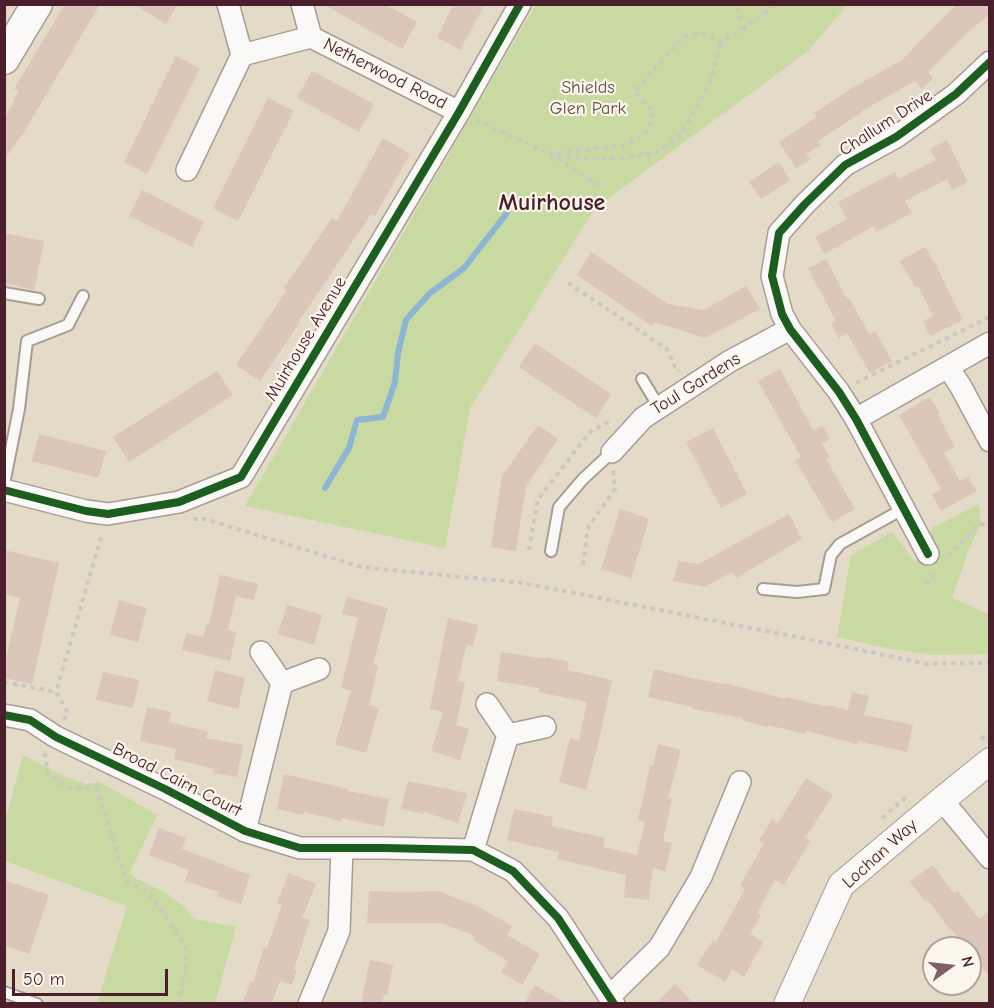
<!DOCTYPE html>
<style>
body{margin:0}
#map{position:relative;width:994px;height:1008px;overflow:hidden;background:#e3dac7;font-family:"Comic Neue",sans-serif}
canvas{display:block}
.frame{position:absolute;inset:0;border:6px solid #4a1f2b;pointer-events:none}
.north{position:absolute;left:922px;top:936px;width:60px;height:60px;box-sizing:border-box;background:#fbf7ec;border:2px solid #b4a19f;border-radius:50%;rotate:75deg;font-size:16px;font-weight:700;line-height:24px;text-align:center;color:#4a1f2b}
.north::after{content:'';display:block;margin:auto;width:21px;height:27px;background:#806062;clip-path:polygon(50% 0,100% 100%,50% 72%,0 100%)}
.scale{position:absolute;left:12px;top:969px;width:156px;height:27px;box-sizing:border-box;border:3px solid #4a1f2b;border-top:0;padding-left:8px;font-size:18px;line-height:21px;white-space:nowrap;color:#4a1f2b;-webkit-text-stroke:4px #fbf7ec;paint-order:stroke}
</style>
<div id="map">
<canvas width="994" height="1008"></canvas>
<div class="frame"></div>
<div class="north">N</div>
<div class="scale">50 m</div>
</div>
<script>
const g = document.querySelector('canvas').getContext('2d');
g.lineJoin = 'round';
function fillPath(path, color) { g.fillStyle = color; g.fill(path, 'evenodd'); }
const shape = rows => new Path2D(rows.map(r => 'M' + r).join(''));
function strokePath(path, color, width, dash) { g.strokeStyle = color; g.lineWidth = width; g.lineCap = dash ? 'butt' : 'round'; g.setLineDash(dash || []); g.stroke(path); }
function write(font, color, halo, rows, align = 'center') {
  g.font = font + ' "Comic Neue",sans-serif'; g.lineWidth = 4.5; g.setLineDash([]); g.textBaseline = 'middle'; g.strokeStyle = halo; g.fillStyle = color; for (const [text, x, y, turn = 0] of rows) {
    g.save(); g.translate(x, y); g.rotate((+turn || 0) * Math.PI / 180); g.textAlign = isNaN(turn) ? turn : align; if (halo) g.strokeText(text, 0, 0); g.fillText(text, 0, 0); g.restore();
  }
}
fillPath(shape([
 [536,4,847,5,808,51,595,208,470,408,445,548,245,506],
 [979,504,981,524,970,546,952,598,988,614,989,654,932,655,876,646,837,637,851,555,892,532,915,562,932,528],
 [23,755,66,777,85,784,100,782,157,815,130,872,135,878,168,894,183,906,194,919,236,927,215,1003,97,1003,127,906,5,861,5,814,7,814]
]), '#c8d9a2');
strokePath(shape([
 [325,488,349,448,357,420,383,417,395,382,398,353,406,320,429,294,464,268,507,213]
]), '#8db5d4', 6);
fillPath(shape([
 [65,4,100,4,24,132,4,160,4,119,19,91,14,89],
 [134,4,178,4,166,24],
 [323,4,385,4,417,22,402,49],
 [454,4,485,4,460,50,437,37],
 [957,4,990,4,990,14,969,31,928,72,933,78,922,89,915,81,862,111,862,112,818,141,821,145,806,154,810,160,796,168,779,142,817,117,814,113,854,87,902,60],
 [176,56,200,68,147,174,124,162],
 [312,71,374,104,359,132,297,98],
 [268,98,294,111,238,221,213,208],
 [383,138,410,154,375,216,371,214,299,321,300,322,260,381,236,365,287,290,284,288,332,218,337,221],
 [947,140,968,182,952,190,947,179,905,201,912,213,876,232,874,226,824,254,815,237,847,219,838,202,895,172,898,179,936,160,930,149],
 [779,162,790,180,761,199,749,182],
 [142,190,204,222,192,247,129,216],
 [4,233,44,241,34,290,4,283],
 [925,247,933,261,934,261,963,320,930,336,923,321,933,316,918,286,915,287,900,261],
 [591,252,668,304,704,310,746,286,760,309,705,338,655,322,652,326,577,275],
 [826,259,847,299,849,298,869,334,875,331,892,361,870,373,847,333,839,338,831,324,836,321,808,268],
 [535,343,611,394,596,418,519,367],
 [780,369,813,430,822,425,830,439,822,444,830,457,826,459,855,509,832,522,795,460,801,457,758,381],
 [217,371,233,395,129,462,113,437],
 [930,397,940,414,938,415,955,447,944,453,960,481,968,477,977,491,941,511,932,495,941,489,899,415],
 [538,425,558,439,526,486,516,551,491,547,502,476],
 [713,428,747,494,721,508,686,442],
 [39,434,106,451,98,478,32,461],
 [620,509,649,519,631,578,601,569],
 [789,514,802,539,736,578,732,572,705,587,673,581,679,561,699,564],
 [4,550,59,563,32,684,4,678,4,666,20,598,4,594],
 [220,575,258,584,254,600,236,596,228,630,236,632,230,661,182,650,186,633,203,637,206,625,209,625],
 [347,597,388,608,373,664,378,666,369,705,379,708,366,753,335,744,351,691,341,688,358,618,342,614],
 [119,600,147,608,138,642,110,635],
 [287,605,322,615,314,645,278,634],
 [448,618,478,625,473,646,466,645,458,681,465,683,456,725,469,729,460,760,431,751,443,712,430,709],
 [501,652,545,659,546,657,569,662,567,670,612,680,599,740,586,790,559,782,570,738,579,741,587,702,538,692,539,688,497,681],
 [654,669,687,677,724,684,724,683,786,699,786,697,828,707,828,705,848,710,852,692,869,696,864,715,913,725,907,752,858,741,857,744,806,731,805,734,768,725,768,727,742,720,742,718,693,709,693,707,648,697],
 [215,670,245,678,238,709,207,701],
 [103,672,139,680,133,708,96,700],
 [147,707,171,712,169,722,208,732,206,738,243,745,237,777,213,773,214,769,174,759,176,749,140,741],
 [658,744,681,750,668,798,672,798,663,841,672,843,665,871,653,868,649,900,624,897,626,875,557,859,559,852,507,840,514,809,553,817,551,826,605,838,603,847,637,855,645,822,638,820,650,765,653,766],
 [284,774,348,789,347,791,389,799,384,827,341,818,341,821,304,812,303,815,277,809],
 [806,778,833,795,805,838,810,841,784,885,775,880,757,913,761,915,750,934,763,942,744,977,732,969,725,982,697,965,713,940,716,942,745,889,740,886,764,843,759,841,772,819,778,823],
 [408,781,443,788,443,787,467,794,458,823,424,812,424,814,401,809],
 [159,828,186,838,182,849,250,875,241,904,217,896,219,892,185,881,189,870,149,855],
 [933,865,954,894,958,891,979,919,990,911,990,977,979,963,978,964,970,954,970,948,966,948,951,929,950,930,928,900,925,902,910,881],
 [289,873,316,884,302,918,310,920,294,969,297,970,292,985,280,981,271,1004,242,1004,251,981,253,982,264,947,267,948,282,905,277,903],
 [4,880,49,895,29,954,4,945],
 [369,891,409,892,438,891,477,906,512,926,507,935,540,954,522,985,501,972,508,961,473,940,475,936,441,923,367,923],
 [370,960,393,965,387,995,384,995,382,1004,361,1004],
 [675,984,694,1004,656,1004],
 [535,985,567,1004,524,1004]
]), '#dbc6b9');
const service = shape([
 [4,293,39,299],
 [642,379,659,407],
 [4,484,19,409,27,341,68,325,83,296],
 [551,551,559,507,583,479,612,452],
 [763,589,797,592,824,589,831,555,840,544,903,509],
 [4,992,37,1004]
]);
const minor = shape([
 [228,4,242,55,311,37,459,112],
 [302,4,311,37],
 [187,170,242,55],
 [948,367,961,387,990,441],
 [856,419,990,343],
 [612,452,643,418,730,361,790,329],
 [4,490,86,511,108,514,179,502,241,477,459,112,520,4],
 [928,554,856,419,839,392,790,329,782,314,772,276,779,233,805,204,845,165,896,137,956,94,990,62],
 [261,652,282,683],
 [487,704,508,735],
 [4,715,30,720,56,737,165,789,245,831,300,848,384,848,473,850,513,871,558,918,614,1004],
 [942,800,990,858],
 [245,831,282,683,319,669],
 [473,850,508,735,545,727],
 [609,997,659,948,701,877,740,782],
 [309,1004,339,931,342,848]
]);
const tertiary = shape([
 [787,1004,841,885,942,800,990,761]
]);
const secondary = shape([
 [4,59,37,4]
]);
strokePath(service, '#a89d94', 14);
strokePath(minor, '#a89d94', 24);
strokePath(tertiary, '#a89d94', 28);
strokePath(secondary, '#a89d94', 33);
strokePath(shape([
 [742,29,777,4],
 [476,120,550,154,625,145,647,132,653,111,634,92,684,36,702,34,722,42,742,29,736,4],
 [550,154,600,186],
 [557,155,579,159,620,159,657,152,676,140,689,120,710,82,722,42],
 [568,283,667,349,677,371,679,370],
 [856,383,990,317],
 [193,519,205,519,361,567,523,583,822,642,926,664,990,663],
 [529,550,538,499,590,432,612,420],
 [948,556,976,527,990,522],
 [583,565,588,527,615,489,613,470],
 [926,585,937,572],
 [4,682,56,692],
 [64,720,68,713,56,692,102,534],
 [981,739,990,732],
 [46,753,45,755,48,773,60,783,74,789,97,789,126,881,147,891,168,919,185,947,186,970,181,990,181,1004],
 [882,818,906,797]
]), '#cdc7c4', 4, [4.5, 4.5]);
strokePath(service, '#fbf9f7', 10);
strokePath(minor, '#fbf9f7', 21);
strokePath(tertiary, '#fbf9f7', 26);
strokePath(secondary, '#fbf9f7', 30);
strokePath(shape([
 [4,490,86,511,108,514,179,502,241,477,459,112,520,4],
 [928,554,856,419,839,392,790,329,782,314,772,276,779,233,805,204,845,165,896,137,956,94,990,62],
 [4,715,30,720,56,737,165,789,245,831,300,848,384,848,473,850,513,871,558,918,614,1004]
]), '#1b5e20', 8);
write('18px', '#4a1f2b', '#fbf7ec', [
 ["Netherwood Road",385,74,27],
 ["Challum Drive",886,123,-33],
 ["Muirhouse Avenue",306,339,-59],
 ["Toul Gardens",696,384,-32],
 ["Broad Cairn Court",177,780,27],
 ["Lochan Way",880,854,-42]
]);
write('18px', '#644e41', '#fbf7ec', [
 ["Shields",588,88],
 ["Glen Park",588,109]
]);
write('bold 24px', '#4a1f2b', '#fbf7ec', [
 ["Muirhouse",552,203]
]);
</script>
